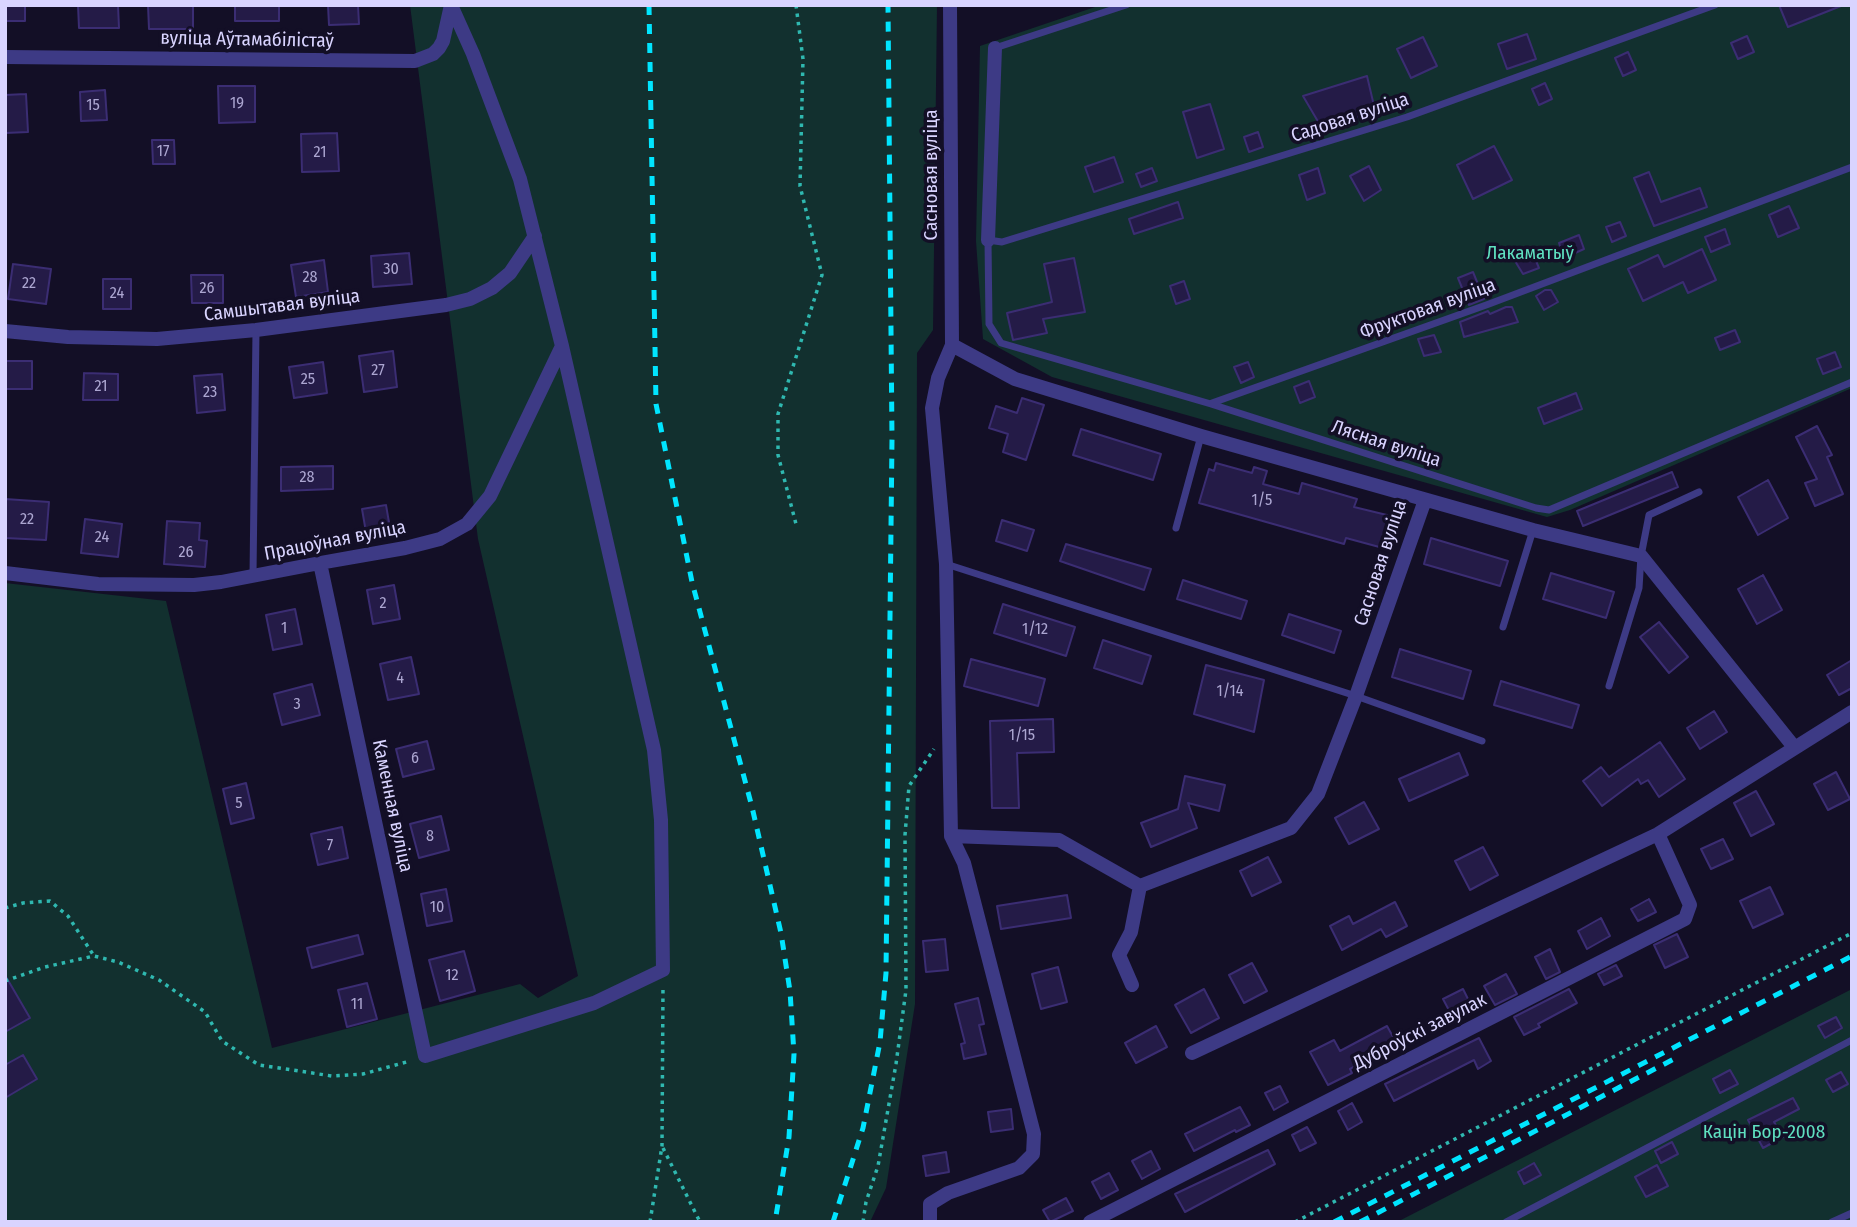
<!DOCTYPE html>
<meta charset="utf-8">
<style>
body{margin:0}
#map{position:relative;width:1857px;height:1227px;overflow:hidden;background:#130f26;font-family:"Fira Sans Condensed",sans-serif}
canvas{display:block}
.frame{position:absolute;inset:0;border:7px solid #d9d4ff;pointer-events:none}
</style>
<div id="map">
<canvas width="1857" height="1227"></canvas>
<div class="frame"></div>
</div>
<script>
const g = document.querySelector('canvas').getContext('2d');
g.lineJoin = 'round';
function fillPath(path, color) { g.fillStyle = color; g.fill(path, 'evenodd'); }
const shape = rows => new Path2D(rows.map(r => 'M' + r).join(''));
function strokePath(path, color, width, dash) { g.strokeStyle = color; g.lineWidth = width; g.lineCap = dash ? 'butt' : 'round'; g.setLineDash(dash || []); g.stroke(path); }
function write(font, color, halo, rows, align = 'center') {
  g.font = font + ' "Fira Sans Condensed",sans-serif'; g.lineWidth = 7; g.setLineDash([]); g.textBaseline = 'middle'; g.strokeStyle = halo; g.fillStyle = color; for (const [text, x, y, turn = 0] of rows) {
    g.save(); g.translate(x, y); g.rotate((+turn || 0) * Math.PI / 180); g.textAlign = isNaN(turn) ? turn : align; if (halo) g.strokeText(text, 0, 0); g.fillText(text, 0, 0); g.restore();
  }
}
fillPath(shape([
 [410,5,937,5,933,330,917,353,915,1004,886,1188,870,1222,5,1222,5,583,166,601,272,1048,520,984,538,998,578,976,478,539],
 [1101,5,1852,5,1852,388,1570,510,1547,517,1052,377,983,339,976,241,980,46],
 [1852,989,1852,1222,1397,1222]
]), '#12302f');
const building = shape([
 [5,5,25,5,25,21,5,21,5,5],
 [78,5,118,5,119,28,79,28,78,5],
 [148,5,193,5,193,29,149,29,148,5],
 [235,5,279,5,279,21,235,21,235,5],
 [328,5,358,5,359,24,329,25,328,5],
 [1779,5,1841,5,1841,6,1788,27,1779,5],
 [1527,34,1536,59,1507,69,1498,44,1527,34],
 [1747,36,1754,52,1738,59,1731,43,1747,36],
 [1423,37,1437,66,1411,78,1397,49,1423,37],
 [1628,52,1636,70,1623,76,1615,58,1628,52],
 [1367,76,1375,110,1323,130,1303,96,1367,76],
 [1545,83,1552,99,1539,105,1532,89,1545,83],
 [218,86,255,86,255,122,219,123,218,86],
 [105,90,107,120,81,121,80,92,105,90],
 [26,94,28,132,5,133,5,95,26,94],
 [1210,104,1224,149,1197,158,1183,112,1210,104],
 [1258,132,1263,147,1249,152,1244,137,1258,132],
 [337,133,339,171,302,172,301,134,337,133],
 [152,140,174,140,175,164,153,164,152,140],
 [1494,146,1512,180,1473,199,1457,165,1494,146],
 [1114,157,1123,182,1094,192,1085,167,1114,157],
 [1369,166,1381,190,1364,201,1350,176,1369,166],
 [1152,168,1157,181,1141,187,1136,174,1152,168],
 [1318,168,1325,193,1307,200,1299,175,1318,168],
 [1649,172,1661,202,1700,188,1707,207,1654,226,1634,178,1649,172],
 [1178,202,1183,218,1134,234,1129,219,1178,202],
 [1789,206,1799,228,1778,237,1769,215,1789,206],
 [1620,222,1626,236,1612,242,1606,227,1620,222],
 [1725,229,1730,244,1711,252,1705,237,1725,229],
 [1579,235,1584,249,1564,258,1559,243,1579,235],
 [1702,249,1716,280,1688,293,1683,282,1643,301,1628,269,1658,255,1664,267,1702,249],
 [409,253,412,284,373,287,371,256,409,253],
 [1533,254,1539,268,1523,274,1515,261,1533,254],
 [1074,258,1085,312,1043,319,1047,333,1013,340,1007,313,1052,302,1044,264,1074,258],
 [324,260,328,292,296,297,291,265,324,260],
 [13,264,51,269,46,304,8,299,13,264],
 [1473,272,1484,299,1469,305,1458,278,1473,272],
 [191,275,223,275,223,303,192,303,191,275],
 [103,279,131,279,131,309,103,309,103,279],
 [1184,281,1190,299,1176,304,1170,286,1184,281],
 [1545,290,1551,290,1558,302,1544,310,1536,296,1545,290],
 [1506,307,1512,307,1518,322,1464,337,1460,322,1488,311,1490,314,1506,307],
 [1735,330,1740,342,1720,350,1715,338,1735,330],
 [1434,335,1441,352,1424,356,1418,339,1434,335],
 [393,351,397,387,364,392,359,356,393,351],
 [1835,352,1841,367,1823,374,1817,359,1835,352],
 [5,361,32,361,32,389,5,389,5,361],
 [323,362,327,393,294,398,289,367,323,362],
 [1248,362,1254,377,1241,383,1234,367,1248,362],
 [84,373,118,374,118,400,83,400,84,373],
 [222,374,225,410,197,413,194,376,222,374],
 [1309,381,1315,397,1300,403,1294,387,1309,381],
 [1576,393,1582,409,1544,424,1538,408,1576,393],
 [1022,398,1044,405,1026,460,1003,452,1008,434,989,428,996,406,1017,413,1022,398],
 [1817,426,1832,455,1827,457,1843,494,1815,506,1805,483,1817,479,1796,437,1817,426],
 [1081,429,1161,454,1153,480,1073,455,1081,429],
 [1216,463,1252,473,1254,467,1267,471,1263,484,1299,494,1302,483,1357,499,1354,507,1391,516,1383,548,1346,538,1344,544,1199,503,1209,469,1214,471,1216,463],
 [333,466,333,489,281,491,281,467,333,466],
 [1672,472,1678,487,1583,526,1577,511,1672,472],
 [1768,480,1788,518,1758,535,1738,497,1768,480],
 [5,499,49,502,46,540,5,538,5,499],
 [386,505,391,534,367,538,362,509,386,505],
 [85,519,122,524,118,557,81,553,85,519],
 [1002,520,1034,530,1027,551,996,541,1002,520],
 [167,521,200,523,199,540,207,541,205,567,164,564,167,521],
 [1431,538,1508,561,1500,586,1424,564,1431,538],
 [1066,544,1151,569,1144,590,1060,561,1066,544],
 [1551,573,1614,592,1606,618,1543,599,1551,573],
 [1763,575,1782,610,1757,624,1738,589,1763,575],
 [1183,580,1247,601,1241,619,1177,599,1183,580],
 [394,585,400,619,373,624,367,590,394,585],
 [1003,604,1075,627,1066,656,994,633,1003,604],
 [295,609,302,644,273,650,266,615,295,609],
 [1289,614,1341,631,1334,653,1282,635,1289,614],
 [1659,622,1688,657,1669,673,1640,637,1659,622],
 [1103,640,1151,656,1142,684,1094,668,1103,640],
 [1400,649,1471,671,1463,699,1392,677,1400,649],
 [411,657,419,694,388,700,380,664,411,657],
 [971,659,1045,679,1038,706,964,686,971,659],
 [1852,660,1852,688,1839,695,1827,675,1852,660],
 [1206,665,1264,680,1254,732,1194,714,1206,665],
 [1501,681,1579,705,1572,728,1494,705,1501,681],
 [312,684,320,715,282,725,274,694,312,684],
 [1714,711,1727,732,1700,749,1687,728,1714,711],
 [1053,719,1054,752,1017,753,1019,808,992,808,990,721,1053,719],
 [427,741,434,769,403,777,396,749,427,741],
 [1660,742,1685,779,1659,797,1648,780,1641,784,1638,779,1602,806,1583,781,1601,767,1609,777,1660,742],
 [1459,753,1468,775,1409,801,1399,779,1459,753],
 [1836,772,1850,799,1828,810,1814,784,1836,772],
 [1185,776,1225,785,1219,811,1188,803,1197,828,1151,847,1141,823,1178,809,1185,776],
 [246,783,254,818,231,824,223,789,246,783],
 [1756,791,1774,824,1751,836,1734,803,1756,791],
 [1364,802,1379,829,1349,844,1335,818,1364,802],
 [441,816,449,850,419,858,410,824,441,816],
 [342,827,348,858,318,865,311,834,342,827],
 [1723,839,1733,859,1711,869,1701,849,1723,839],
 [1483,847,1498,875,1470,890,1455,861,1483,847],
 [1268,857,1281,882,1252,896,1240,871,1268,857],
 [1770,887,1783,914,1753,928,1740,901,1770,887],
 [446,889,452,921,427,926,421,894,446,889],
 [1067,895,1071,918,1001,929,997,906,1067,895],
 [1649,899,1656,912,1638,921,1631,909,1649,899],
 [1395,902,1407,926,1386,937,1381,929,1342,950,1330,926,1349,916,1353,924,1395,902],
 [1601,918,1610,936,1587,949,1578,931,1601,918],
 [1677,934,1688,957,1665,968,1654,945,1677,934],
 [358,935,363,954,312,968,307,948,358,935],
 [945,939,948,970,926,972,923,941,945,939],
 [1550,949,1560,972,1546,979,1535,957,1550,949],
 [464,951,475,991,440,1001,429,960,464,951],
 [1252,963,1267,991,1244,1003,1229,975,1252,963],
 [1616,965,1622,976,1604,985,1598,974,1616,965],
 [1058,967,1067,1002,1041,1009,1032,974,1058,967],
 [1506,974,1517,994,1495,1005,1484,986,1506,974],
 [5,975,30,1018,5,1032,5,975],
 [367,983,377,1019,347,1027,338,990,367,983],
 [1204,989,1219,1018,1191,1033,1175,1005,1204,989],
 [1463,989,1471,1005,1452,1016,1443,999,1463,989],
 [1569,989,1577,1003,1538,1024,1540,1027,1524,1035,1514,1017,1569,989],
 [978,998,984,1024,979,1025,986,1054,964,1059,961,1044,965,1043,955,1004,978,998],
 [1836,1017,1842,1028,1825,1038,1818,1026,1836,1017],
 [1156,1026,1167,1047,1136,1063,1125,1043,1156,1026],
 [1387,1026,1397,1044,1350,1069,1352,1073,1328,1085,1310,1052,1334,1040,1340,1051,1387,1026],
 [1479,1038,1491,1061,1478,1069,1474,1060,1394,1101,1385,1084,1479,1038],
 [23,1055,37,1079,5,1098,5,1065,23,1055],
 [1730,1070,1738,1084,1720,1093,1713,1079,1730,1070],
 [1841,1072,1848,1084,1833,1092,1826,1080,1841,1072],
 [1280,1086,1288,1102,1274,1110,1265,1093,1280,1086],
 [1793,1098,1799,1109,1774,1122,1783,1137,1763,1148,1748,1120,1793,1098],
 [1352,1103,1362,1122,1348,1130,1338,1111,1352,1103],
 [1240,1107,1250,1125,1236,1132,1235,1130,1194,1151,1185,1134,1240,1107],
 [1011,1109,1013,1129,991,1132,988,1112,1011,1109],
 [1307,1127,1316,1143,1300,1151,1292,1135,1307,1127],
 [1672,1142,1678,1154,1661,1163,1655,1151,1672,1142],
 [1268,1150,1275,1164,1185,1212,1175,1194,1268,1150],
 [1151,1151,1160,1169,1142,1179,1132,1161,1151,1151],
 [946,1152,949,1172,926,1176,923,1156,946,1152],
 [1534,1163,1541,1175,1524,1184,1518,1172,1534,1163],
 [1657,1165,1668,1186,1646,1197,1635,1177,1657,1165],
 [1109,1173,1118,1190,1101,1199,1092,1182,1109,1173],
 [1066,1198,1073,1211,1050,1222,1043,1210,1066,1198]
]);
fillPath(building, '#241b47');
strokePath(building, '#3b2d73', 2);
strokePath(shape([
 [796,5,803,59,800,186,822,275,778,414,778,455,796,524],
 [5,908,23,903,50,901,68,916,94,956],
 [5,981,45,967,94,956,118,962,159,980,205,1012,222,1041,259,1065,332,1076,363,1074,410,1061],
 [663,1148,700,1222],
 [650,1222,662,1146,663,986],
 [863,1222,866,1202,878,1166,896,1064,906,990,905,835,909,786,934,749],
 [1295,1222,1852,933]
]), '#2fb8b0', 3.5, [3.5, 5]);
strokePath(shape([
 [1715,5,1407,117,1002,242,988,240,989,324,1001,343,1211,404,1536,508,1549,510,1852,382],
 [995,48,1126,5],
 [1212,403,1489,304,1852,167],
 [1176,528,1201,436],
 [946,564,1356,696,1482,741],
 [253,575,256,330],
 [1503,627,1533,530],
 [1609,686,1639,588,1641,556,1649,515,1699,492],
 [1506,1222,1852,1040],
 [1832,1222,1852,1213]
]), '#3d3a85', 7);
strokePath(shape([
 [950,5,952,345,1015,379,1201,436,1533,530,1641,556,1794,747],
 [5,57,415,61,433,54,439,48,443,41,451,5],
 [988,240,995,48],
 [5,331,68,337,157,339,256,330,446,305,470,299,492,288,510,273,535,236],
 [320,563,425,1056,594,1003,663,970,661,820,654,750,562,346,520,179,473,54,451,5],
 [5,573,98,584,194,585,221,582,320,563,405,548,440,539,467,524,490,496,562,346],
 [951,836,1059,840,1140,886,1131,932,1119,955,1132,985],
 [1140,886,1291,828,1318,794,1356,696,1425,500],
 [1192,1053,1658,834,1852,712],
 [930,1222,930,1204,948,1193,1019,1168,1033,1154,1034,1134,964,863,951,836,946,564,932,408,938,378,952,345],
 [1090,1222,1685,919,1690,905,1658,834]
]), '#3d3a85', 14);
strokePath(shape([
 [649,5,656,404,692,582,752,807,781,933,790,991,794,1054,789,1137,775,1222],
 [833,1222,863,1128,880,1042,886,973,892,439,888,5],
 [1334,1222,1852,956],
 [1360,1222,1674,1059]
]), '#00e5ff', 5, [10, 9]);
write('16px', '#aca6d1', null, [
 ["19",237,104],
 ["15",93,106],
 ["17",163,152],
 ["21",320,153],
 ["30",391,270],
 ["28",310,278],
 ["22",29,284],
 ["26",207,289],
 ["24",117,294],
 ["27",378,371],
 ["25",308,380],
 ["21",101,387],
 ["23",210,393],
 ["28",307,478],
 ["1/5",1262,501],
 ["22",27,520],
 ["24",102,538],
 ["26",186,553],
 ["2",383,604],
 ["1",284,629],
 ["1/12",1035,630],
 ["4",400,679],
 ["1/14",1230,692],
 ["3",297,705],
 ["1/15",1022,736],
 ["6",415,759],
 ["5",239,804],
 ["8",430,837],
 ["7",330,846],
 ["10",437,908],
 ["12",452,976],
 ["11",357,1005]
]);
write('19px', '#d9d4ff', '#130f26', [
 ["вуліца Аўтамабілістаў",247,40,1],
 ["Садовая вуліца",1350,118,-18],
 ["Сасновая вуліца",932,175,-90],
 ["Самшытавая вуліца",282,306,-7],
 ["Фруктовая вуліца",1428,309,-20],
 ["Лясная вуліца",1386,444,18],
 ["Працоўная вуліца",335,541,-11],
 ["Сасновая вуліца",1381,563,-72],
 ["Каменная вуліца",392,806,78],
 ["Дуброўскі завулак",1420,1032,-27]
]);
write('19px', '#5fe0c0', '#130f26', [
 ["Лакаматыў",1530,254],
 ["Кацін Бор-2008",1764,1133]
]);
</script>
